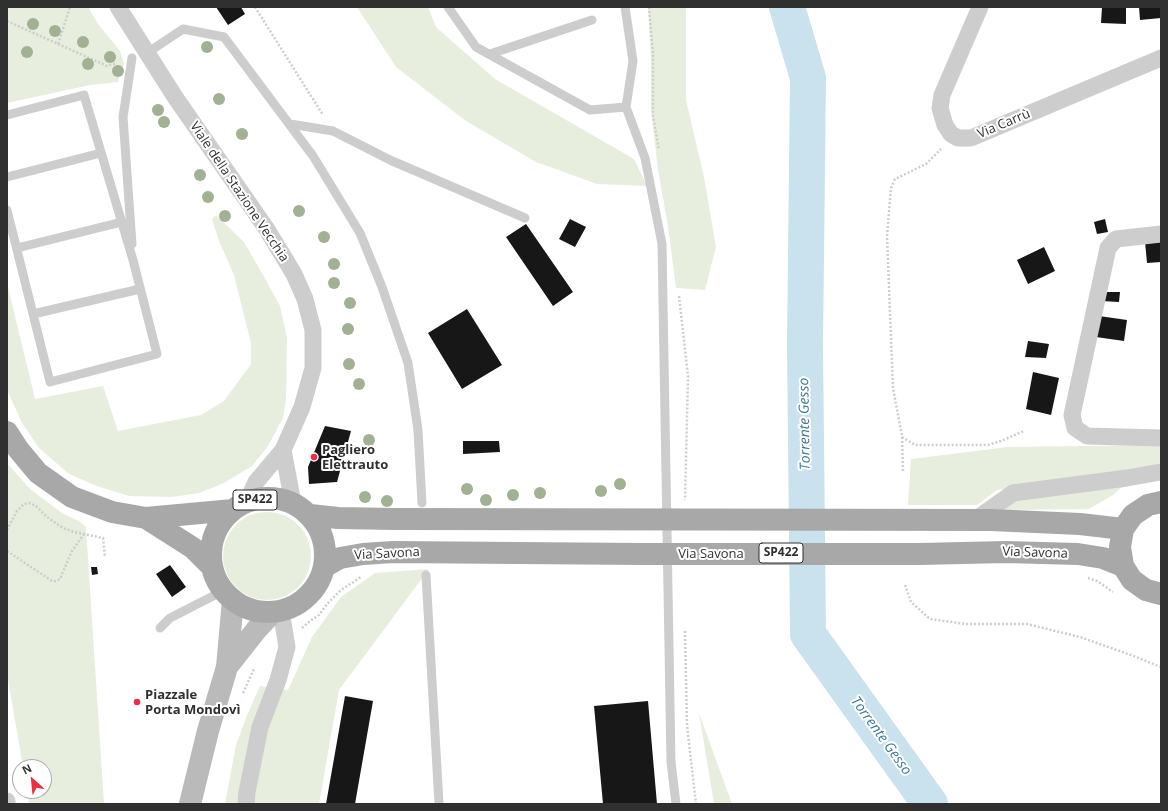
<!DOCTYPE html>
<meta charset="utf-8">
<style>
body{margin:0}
#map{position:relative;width:1168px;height:811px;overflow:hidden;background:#fff;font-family:"Open Sans",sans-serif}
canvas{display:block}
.frame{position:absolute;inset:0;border:8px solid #303030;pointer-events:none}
.north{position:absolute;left:12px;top:759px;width:40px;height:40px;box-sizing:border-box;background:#fff;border:1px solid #acacac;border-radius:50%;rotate:333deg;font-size:11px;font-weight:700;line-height:16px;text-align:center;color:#303030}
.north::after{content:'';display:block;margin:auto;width:14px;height:18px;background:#ec2d44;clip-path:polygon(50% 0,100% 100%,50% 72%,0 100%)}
</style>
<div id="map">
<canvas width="1168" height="811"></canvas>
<div class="frame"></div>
<div class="north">N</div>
</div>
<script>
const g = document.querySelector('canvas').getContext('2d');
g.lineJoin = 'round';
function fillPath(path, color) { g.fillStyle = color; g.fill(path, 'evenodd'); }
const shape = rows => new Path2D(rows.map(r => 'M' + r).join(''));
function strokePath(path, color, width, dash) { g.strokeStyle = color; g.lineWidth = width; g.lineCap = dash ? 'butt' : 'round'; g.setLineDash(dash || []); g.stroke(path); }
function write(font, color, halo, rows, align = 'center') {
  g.font = font + ' "Open Sans",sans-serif'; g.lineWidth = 4; g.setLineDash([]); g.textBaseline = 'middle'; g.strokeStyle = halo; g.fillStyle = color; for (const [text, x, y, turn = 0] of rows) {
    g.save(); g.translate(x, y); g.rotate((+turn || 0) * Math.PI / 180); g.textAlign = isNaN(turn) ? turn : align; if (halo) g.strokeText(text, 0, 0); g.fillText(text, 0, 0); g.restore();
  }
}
fillPath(shape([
 [7,7,88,7,98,24,120,51,124,64,120,73,118,82,90,85,7,103],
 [357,7,428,7,436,27,495,79,634,159,647,186,597,184,536,162,466,121,396,67],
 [648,7,686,7,686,100,704,177,716,247,705,290,676,288,668,226,658,170,651,110,651,60],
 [216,215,244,242,263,275,280,306,287,338,286,399,283,418,268,446,252,466,224,483,199,493,172,497,129,496,97,486,69,474,39,448,22,423,8,392,7,387,7,283,35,399,103,386,118,431,201,415,224,401,251,364,251,343,234,275,219,241,212,219],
 [1161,445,1161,465,997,490,977,505,908,505,911,459,1008,447],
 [7,463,30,489,62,513,79,521,86,527,104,804,29,804,27,791,44,791,44,767,23,767,7,674],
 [1127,483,1113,495,1089,509,1004,510,1020,497],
 '223 556a44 44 0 1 1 88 0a44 44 0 1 1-88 0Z',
 [429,569,339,690,319,804,225,804,236,745,248,713,260,686,288,690,312,637,341,597,375,573],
 [699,713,732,804,714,804]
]), '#e7eede');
strokePath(shape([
 [787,7,808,78,805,344,808,634,930,804]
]), '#cae2ee', 36);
fillPath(shape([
 [216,7,241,7,245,14,228,25],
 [1102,7,1126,7,1126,24,1101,23],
 [1139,7,1161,7,1161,18,1140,20],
 [570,219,586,227,575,247,559,239],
 [1105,219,1108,232,1097,234,1094,222],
 [526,224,573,292,553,306,506,237],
 [1161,240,1161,262,1147,263,1145,242],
 [1044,247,1055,271,1028,284,1017,260],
 [1101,292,1120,292,1119,302,1101,301],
 [467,309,502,365,462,389,428,333],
 [1099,316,1127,320,1124,341,1096,337],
 [1028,341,1049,344,1046,358,1025,357],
 [1033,372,1059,378,1051,415,1026,409],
 [325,426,351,431,337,482,309,484,308,467],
 [463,441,499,441,500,452,463,454],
 [170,565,186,587,172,597,156,574],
 [91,567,97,567,98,574,92,575],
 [345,696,373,701,355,804,326,804],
 [648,701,657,804,603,804,594,706]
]), '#171717');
strokePath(shape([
 [255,7,323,115],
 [649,7,653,53,653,116,659,150],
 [7,21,107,66,117,63],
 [58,44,70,7],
 [679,296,688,376,685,500],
 [902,437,915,445,988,445,1001,441,1024,431],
 [903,471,902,436,893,388,887,236,891,188,895,179,926,164,941,149],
 [7,530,17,511,24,504,29,503,36,506,47,517,63,528,74,532,103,538,105,557],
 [7,551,52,581,56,581,60,579,72,551,84,534],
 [1088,578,1097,581,1113,592],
 [905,585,911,602,930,619,966,624,1027,624,1080,637,1131,655,1161,667],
 [302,628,310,621,319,615,327,604,341,590,361,577],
 [685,631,687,725,696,804],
 [243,693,254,669]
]), '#cdcdcd', 2.5, [2, 2]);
strokePath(shape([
 [448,7,476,47,590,110,626,107,633,61,625,7],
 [147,53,183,29,224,37,313,156,360,233,382,287,408,363,418,430,422,503],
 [490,54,592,20],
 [626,107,645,158,662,244,671,762,676,804],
 [7,115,84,95,133,260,157,354,50,382,7,210],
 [290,124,333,131,390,160,525,218],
 [7,177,101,153],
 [132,244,123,117,132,58],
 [17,248,122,222],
 [33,314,140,289],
 [426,575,439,804],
 [160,628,170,618,223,591]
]), '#cdcdcd', 9);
strokePath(shape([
 [118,7,175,97,266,228,294,274,305,299,313,330,313,368,302,407,283,450,256,482,247,502],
 [980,7,942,95,940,108,945,125,951,134,958,138,971,138,1161,58],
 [1161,234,1116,239,1108,248,1072,415,1075,428,1087,436,1161,438],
 [283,450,293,503],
 [975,520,1013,493,1127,478,1161,472],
 [7,801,7,804],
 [246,804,247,792,260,727,278,680,287,647,281,611]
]), '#cdcdcd', 17);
strokePath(shape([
 [227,667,257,629,273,612],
 [190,804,208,731,227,667,233,600]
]), '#bababa', 22);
strokePath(shape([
 [7,432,18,449,38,473,72,497,112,512,146,518,233,510],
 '211 555a57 57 0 1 1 114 0a57 57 0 1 1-114 0Z',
 [1161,502,1148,505,1133,515,1123,529,1120,547,1123,566,1132,580,1146,590,1161,594],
 [310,515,338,518,395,519,991,520,1080,524,1123,529],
 [146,518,193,548,212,567],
 [324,567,340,558,363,554,393,552,643,554,919,554,1006,552,1078,554,1103,558,1123,566]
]), '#a8a8a8', 22);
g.fillStyle = '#a2b093';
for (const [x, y] of [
 [33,24],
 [55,31],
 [83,42],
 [207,47],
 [27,52],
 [110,57],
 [88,64],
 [118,71],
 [219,99],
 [158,110],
 [164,122],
 [242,134],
 [200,175],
 [208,197],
 [299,211],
 [225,216],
 [324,237],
 [334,264],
 [334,283],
 [350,303],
 [348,329],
 [349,364],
 [359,384],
 [369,440],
 [620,484],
 [467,489],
 [601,491],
 [540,493],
 [513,495],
 [365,497],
 [486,500],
 [387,501]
]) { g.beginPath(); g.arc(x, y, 6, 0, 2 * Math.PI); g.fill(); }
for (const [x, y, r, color] of [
 [314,457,4,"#ec2d44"],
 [137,702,4,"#ec2d44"]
]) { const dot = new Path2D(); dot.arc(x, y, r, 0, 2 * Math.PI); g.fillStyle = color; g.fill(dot); strokePath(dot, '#fff', 1.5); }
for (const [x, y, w] of [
 [255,500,44],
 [781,553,44]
]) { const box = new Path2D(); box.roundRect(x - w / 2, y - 10, w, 20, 3); g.fillStyle = '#fff'; g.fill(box); strokePath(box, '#303030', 1); }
write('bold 12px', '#303030', null, [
 ["SP422",255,500],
 ["SP422",781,553]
]);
write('13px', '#303030', '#fff', [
 ["Via Carrù",1004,124,-23],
 ["Viale della Stazione Vecchia",239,192,56],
 ["Via Savona",1035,553,2],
 ["Via Savona",387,554,-3],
 ["Via Savona",711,554]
]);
write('bold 13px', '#303030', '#fff', [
 ["Pagliero",322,450],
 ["Elettrauto",322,465],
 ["Piazzale",145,695],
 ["Porta Mondovì",145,710]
], 'left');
write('italic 14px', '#3a7797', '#fff', [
 ["Torrente Gesso",805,424,-91],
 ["Torrente Gesso",881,736,54]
]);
</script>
